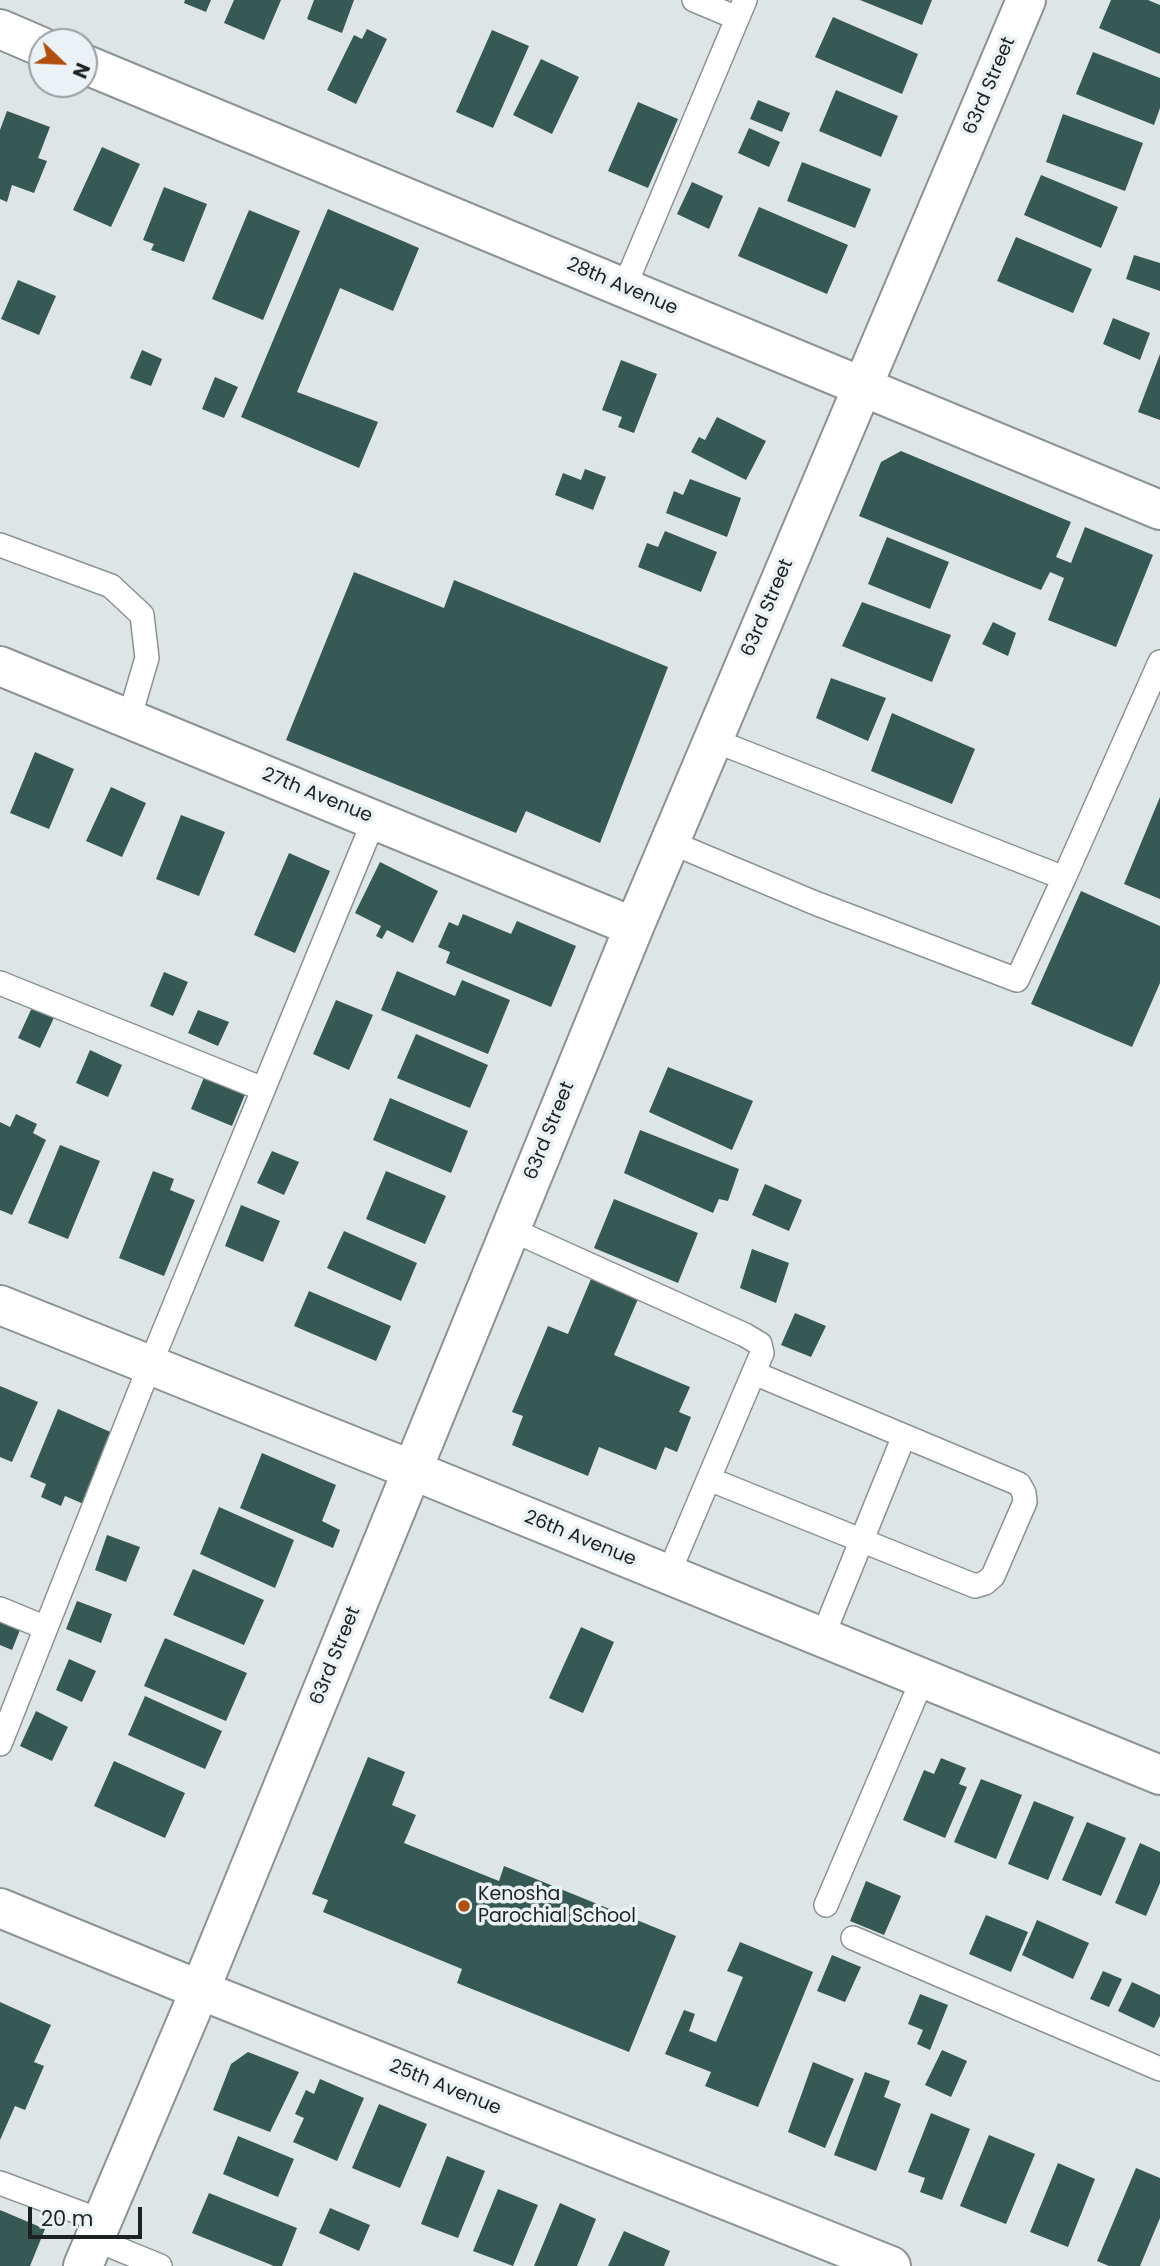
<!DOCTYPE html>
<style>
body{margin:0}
#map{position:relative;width:1160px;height:2266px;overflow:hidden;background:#dee5e7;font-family:Poppins,sans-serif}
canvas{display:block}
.north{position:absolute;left:28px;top:28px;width:70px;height:70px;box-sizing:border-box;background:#ebf2f5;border:2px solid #999ea0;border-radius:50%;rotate:113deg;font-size:19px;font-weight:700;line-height:28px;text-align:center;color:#1e2121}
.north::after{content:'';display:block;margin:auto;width:24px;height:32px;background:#b04e0d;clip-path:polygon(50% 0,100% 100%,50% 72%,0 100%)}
.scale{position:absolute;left:28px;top:2207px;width:114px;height:32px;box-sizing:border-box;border:4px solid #1e2121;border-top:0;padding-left:9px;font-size:21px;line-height:24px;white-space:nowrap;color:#1e2121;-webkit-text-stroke:5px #ebf2f5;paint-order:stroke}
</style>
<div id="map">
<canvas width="1160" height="2266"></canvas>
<div class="north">N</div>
<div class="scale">20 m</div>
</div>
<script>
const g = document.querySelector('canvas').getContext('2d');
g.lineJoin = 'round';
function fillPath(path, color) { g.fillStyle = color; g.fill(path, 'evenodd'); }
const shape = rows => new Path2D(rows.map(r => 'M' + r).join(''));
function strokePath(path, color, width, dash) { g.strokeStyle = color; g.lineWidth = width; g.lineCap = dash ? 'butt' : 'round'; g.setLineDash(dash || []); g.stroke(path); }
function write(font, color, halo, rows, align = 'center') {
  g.font = font + ' Poppins,sans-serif'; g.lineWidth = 7; g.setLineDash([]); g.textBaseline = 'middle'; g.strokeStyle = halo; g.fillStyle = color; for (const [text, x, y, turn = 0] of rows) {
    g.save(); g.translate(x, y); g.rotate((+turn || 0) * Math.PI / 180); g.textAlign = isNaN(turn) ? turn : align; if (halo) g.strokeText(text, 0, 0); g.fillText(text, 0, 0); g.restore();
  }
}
fillPath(shape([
 [185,0,211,0,206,12,184,3],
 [234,0,281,0,264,40,224,23],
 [314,0,354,0,342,33,307,19],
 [860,0,932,0,922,25],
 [1111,0,1148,0,1160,5,1160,54,1099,28],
 [833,17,918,54,902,94,815,57],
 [367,29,387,39,356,104,327,90,354,35,362,39],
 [492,30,529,46,493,128,456,112],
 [1093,52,1160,78,1160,108,1154,125,1076,94],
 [541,59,579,77,552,134,513,115],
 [836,90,898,116,881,157,819,131],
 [758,100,790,113,782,132,750,119],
 [638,102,678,119,648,188,608,171],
 [7,111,50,127,38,158,47,161,34,193,12,185,7,202,0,199,0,130],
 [1063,114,1143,143,1125,191,1046,162],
 [749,128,780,142,769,167,738,153],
 [102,147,140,164,111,227,73,210],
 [802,162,871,189,855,228,787,201],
 [1041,175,1118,207,1101,248,1024,215],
 [692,182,723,196,709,229,677,214],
 [164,187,207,204,184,262,151,250,154,244,143,240],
 [759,207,848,245,827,294,738,256],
 [328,209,419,248,393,311,340,288,297,392,378,422,359,468,241,417],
 [249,210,300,231,263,320,212,299],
 [1016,237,1092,269,1073,313,997,281],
 [1134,255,1160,263,1160,291,1126,279],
 [18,280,56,296,39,335,1,319],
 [1113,318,1150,333,1140,360,1103,344],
 [142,350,162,359,151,386,130,378],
 [1160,354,1160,420,1138,412],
 [621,360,657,374,634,433,618,427,622,417,602,410],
 [215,377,238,387,224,418,202,409],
 [717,417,766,441,746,480,691,452,699,437,705,440],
 [901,451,1071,522,1056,557,1071,563,1085,527,1153,555,1116,647,1048,620,1064,578,1050,572,1041,590,859,516,881,462],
 [585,469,606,477,593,510,555,495,563,473,581,480],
 [690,479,741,498,727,537,666,513,674,491,683,495],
 [665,531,717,552,701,592,638,567,647,543,658,547],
 [887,537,949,562,930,609,868,584],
 [354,572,444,608,454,580,668,667,600,843,526,811,516,833,286,740],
 [862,602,951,635,932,682,842,646],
 [993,622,1016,633,1008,656,982,644],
 [831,678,886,698,868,741,816,718],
 [892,713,975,749,952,804,871,771],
 [35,752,74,769,49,829,10,813],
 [111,787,146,803,122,857,86,841],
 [1160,797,1160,899,1124,884],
 [181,815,225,832,199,896,156,879],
 [289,853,330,871,295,953,254,935],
 [380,862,438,891,413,943,387,930,382,939,376,936,381,926,355,913],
 [1081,891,1160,926,1160,983,1132,1047,1031,1004],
 [463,914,511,934,517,921,576,946,551,1007,446,963,450,952,438,947,449,922,458,926],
 [397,971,455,996,462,980,510,1000,488,1054,381,1010],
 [164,972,188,982,173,1016,150,1006],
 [336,1000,373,1015,349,1070,313,1054],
 [35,1001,57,1011,40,1048,18,1038],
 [198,1010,229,1022,218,1046,188,1033],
 [416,1034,488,1065,470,1108,397,1078],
 [90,1050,122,1065,108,1097,76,1083],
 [668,1067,753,1101,732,1150,649,1112],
 [205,1075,246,1092,232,1126,191,1109],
 [390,1098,468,1131,451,1173,373,1140],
 [16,1114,37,1124,33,1133,46,1140,12,1215,0,1210,0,1122,10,1127],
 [640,1130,739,1169,728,1201,719,1199,713,1213,624,1173],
 [60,1145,100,1161,68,1239,28,1223],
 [272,1151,299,1162,284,1195,257,1183],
 [153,1171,174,1179,170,1190,195,1200,164,1276,119,1258],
 [386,1171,446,1196,425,1244,366,1219],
 [765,1184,802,1200,789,1231,752,1215],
 [614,1199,698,1233,678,1283,594,1248],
 [241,1205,280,1221,263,1262,225,1246],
 [344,1231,417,1263,401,1301,327,1268],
 [752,1249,789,1263,776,1303,740,1288],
 [591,1279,638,1299,614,1355,690,1387,679,1412,691,1417,677,1452,665,1447,656,1470,599,1447,588,1476,512,1445,523,1416,512,1412,548,1326,568,1334],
 [309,1291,391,1326,376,1361,294,1326],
 [795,1313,826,1326,811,1357,781,1345],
 [0,1386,38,1402,12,1462,0,1457],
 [58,1409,115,1434,86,1505,65,1496,61,1506,41,1497,46,1484,30,1477],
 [262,1453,336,1485,322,1521,340,1530,333,1548,240,1508],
 [219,1507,294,1540,275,1588,200,1554],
 [107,1535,140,1547,126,1582,95,1570],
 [193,1569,264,1600,244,1645,173,1615],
 [77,1601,112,1614,101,1643,66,1629],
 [0,1616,22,1625,12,1650,0,1645],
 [581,1627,614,1642,583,1713,549,1698],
 [165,1638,247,1673,226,1721,144,1686],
 [69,1659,96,1671,82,1702,56,1690],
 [145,1696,222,1731,205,1769,128,1735],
 [36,1711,68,1727,52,1761,20,1746],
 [368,1757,405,1772,392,1805,416,1815,404,1843,499,1881,504,1866,676,1936,629,2052,457,1983,462,1969,323,1912,328,1900,312,1894],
 [941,1758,966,1768,959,1784,967,1787,945,1838,903,1820,924,1770,934,1774],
 [114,1761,185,1793,165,1838,94,1806],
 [981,1779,1022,1795,996,1859,954,1842],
 [1034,1801,1074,1817,1048,1880,1008,1864],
 [1087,1822,1126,1838,1101,1896,1062,1880],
 [1140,1843,1160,1852,1160,1883,1146,1916,1115,1903],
 [866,1881,901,1896,884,1935,850,1921],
 [986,1915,1028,1932,1011,1972,969,1954],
 [1037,1920,1089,1943,1073,1979,1022,1955],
 [740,1942,813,1972,758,2107,705,2086,711,2072,665,2054,684,2010,695,2014,689,2031,716,2042,743,1977,727,1971],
 [832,1955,861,1967,845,2002,817,1991],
 [1103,1971,1122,1979,1109,2007,1090,1999],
 [1132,1982,1160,1995,1160,2016,1154,2028,1118,2011],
 [920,1994,948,2005,930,2050,917,2044,923,2030,908,2024],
 [0,2002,51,2025,34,2062,44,2066,25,2110,15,2106,0,2140],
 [942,2050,967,2061,951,2097,925,2085],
 [248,2052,299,2072,270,2132,213,2110,231,2064],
 [813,2062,854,2079,825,2148,788,2132],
 [865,2072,890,2081,884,2097,901,2104,876,2171,834,2155],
 [320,2079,364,2098,337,2161,293,2142,304,2118,295,2114,306,2090,314,2094],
 [379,2104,427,2124,400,2188,352,2168],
 [931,2113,970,2129,942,2200,920,2192,925,2178,908,2172],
 [989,2135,1035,2154,1006,2224,960,2206],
 [238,2136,294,2159,278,2197,223,2174],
 [447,2156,485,2171,458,2238,421,2224],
 [1058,2163,1095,2179,1068,2247,1030,2232],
 [1136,2168,1160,2178,1160,2218,1140,2266,1109,2266,1097,2261],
 [498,2189,538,2205,513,2266,473,2251],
 [209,2193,297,2228,282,2266,274,2266,192,2233],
 [560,2203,596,2219,577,2266,534,2266],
 [330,2208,370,2225,359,2251,319,2233],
 [0,2210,45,2229,30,2266,0,2266],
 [624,2231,670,2251,664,2266,608,2266]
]), '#365954');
const service = shape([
 [694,0,737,18],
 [624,288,745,0],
 [0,545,111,586,142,615,147,658,129,719],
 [713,740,1064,878,1160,662],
 [670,842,815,903,1017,980,1064,878],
 [0,983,263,1089],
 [510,1229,745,1335,760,1344,762,1353,668,1575],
 [709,1479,975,1586,985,1583,993,1576,1025,1502,1024,1493,1019,1484,754,1373],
 [0,1609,46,1628],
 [822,1638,904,1436],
 [0,1744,150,1365,374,820],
 [826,1905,923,1678],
 [853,1938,1160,2069],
 [0,2183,102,2221],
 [94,2239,160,2266]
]);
const minor = shape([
 [0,29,42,47],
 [84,64,1160,510],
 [0,666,634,927],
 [0,1305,412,1470,1160,1775],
 [0,1908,200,1990,891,2266],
 [83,2266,200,1990,634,927,1026,0]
]);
strokePath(service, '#8c9294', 26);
strokePath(minor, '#8c9294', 42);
strokePath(service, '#fff', 23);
strokePath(minor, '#fff', 38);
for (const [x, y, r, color] of [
 [464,1906,7,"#b04e0d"]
]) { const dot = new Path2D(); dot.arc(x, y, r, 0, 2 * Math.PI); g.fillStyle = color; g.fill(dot); strokePath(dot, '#ebf2f5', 2.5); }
write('19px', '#1e2121', '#ebf2f5', [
 ["63rd Street",990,86,-67],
 ["28th Avenue",622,287,23],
 ["63rd Street",768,608,-67],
 ["27th Avenue",317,796,22],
 ["63rd Street",550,1131,-68],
 ["26th Avenue",580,1539,22],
 ["63rd Street",336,1656,-68],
 ["25th Avenue",445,2088,22]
]);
write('19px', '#1e2121', '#ebf2f5', [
 ["Kenosha",478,1895],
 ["Parochial School",478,1917]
], 'left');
</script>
